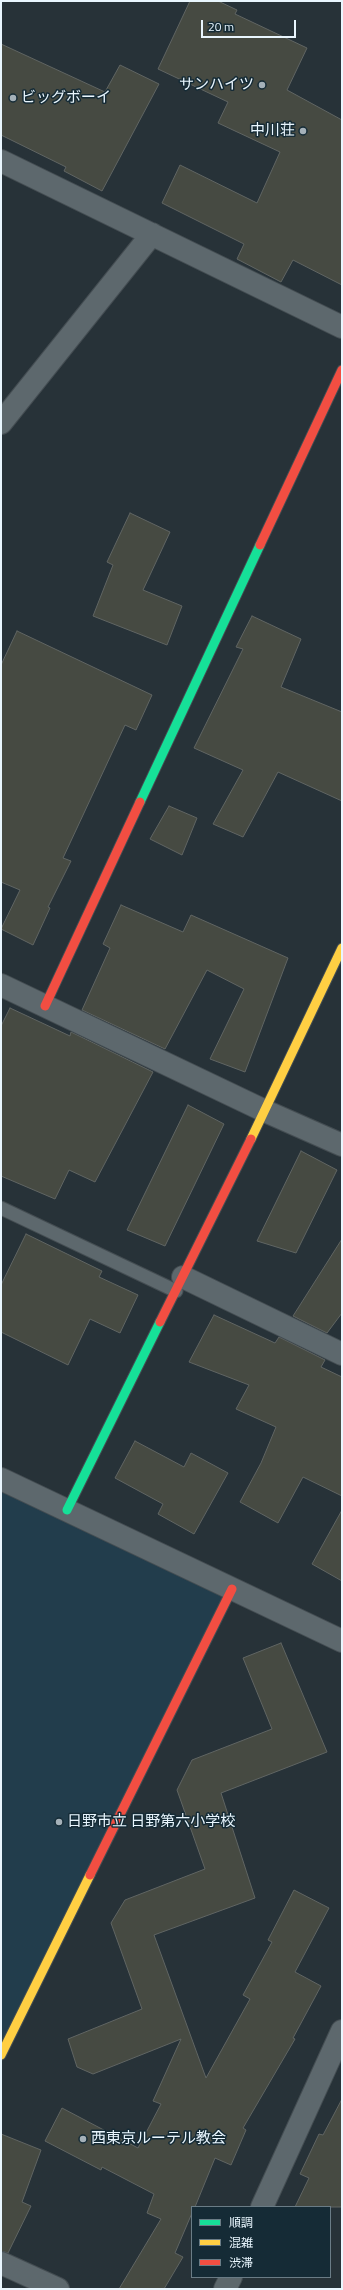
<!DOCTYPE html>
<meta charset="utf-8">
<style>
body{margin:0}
#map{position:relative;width:343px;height:2290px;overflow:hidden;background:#273238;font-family:"Titillium Web","Noto Sans JP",sans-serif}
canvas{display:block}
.frame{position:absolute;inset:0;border:2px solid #e9f6fe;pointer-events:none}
.legend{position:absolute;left:191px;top:2206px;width:140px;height:72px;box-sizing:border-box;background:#152b36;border:1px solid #6a7c86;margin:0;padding:5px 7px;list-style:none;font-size:12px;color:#e9f6fe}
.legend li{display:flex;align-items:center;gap:8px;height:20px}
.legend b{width:20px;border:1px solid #6a7c86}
.scale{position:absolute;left:201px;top:20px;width:95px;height:18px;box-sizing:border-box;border:2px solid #e9f6fe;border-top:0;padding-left:5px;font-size:12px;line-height:14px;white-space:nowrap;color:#e9f6fe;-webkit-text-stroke:3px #152b36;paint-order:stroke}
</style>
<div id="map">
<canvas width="343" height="2290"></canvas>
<div class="frame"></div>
<ul class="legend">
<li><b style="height:5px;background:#16e098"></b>順調</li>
<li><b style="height:5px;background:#ffcf43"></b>混雑</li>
<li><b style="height:5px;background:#f24e42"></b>渋滞</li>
</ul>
<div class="scale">20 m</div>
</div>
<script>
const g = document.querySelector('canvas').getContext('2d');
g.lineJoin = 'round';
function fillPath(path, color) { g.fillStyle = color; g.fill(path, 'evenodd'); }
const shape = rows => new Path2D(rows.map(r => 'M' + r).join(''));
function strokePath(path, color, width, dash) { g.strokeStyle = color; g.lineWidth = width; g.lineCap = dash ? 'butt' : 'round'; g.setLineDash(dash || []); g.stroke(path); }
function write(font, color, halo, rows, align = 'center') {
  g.font = font + ' "Titillium Web","Noto Sans JP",sans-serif'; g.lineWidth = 3; g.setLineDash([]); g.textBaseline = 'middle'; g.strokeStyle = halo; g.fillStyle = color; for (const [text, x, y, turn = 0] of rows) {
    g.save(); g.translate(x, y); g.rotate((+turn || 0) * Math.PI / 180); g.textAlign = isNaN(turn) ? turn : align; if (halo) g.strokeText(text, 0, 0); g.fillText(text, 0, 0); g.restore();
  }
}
fillPath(shape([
 [1,1479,232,1589,1,2055]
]), '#223d4c');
const building = shape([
 [190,1,218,1,237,10,235,14,307,48,287,90,342,120,342,285,293,260,281,282,237,259,244,244,162,203,180,165,257,203,280,152,218,123,228,102,158,69,190,1],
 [1,44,105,92,120,65,159,84,102,191,64,171,66,167,1,135,1,44],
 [130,513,170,532,143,590,182,606,167,645,93,616,113,565,107,562,130,513],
 [252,616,301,639,281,687,342,712,342,801,278,772,243,837,213,824,243,770,194,748,243,649,236,647,252,616],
 [17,631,152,695,136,730,125,725,63,858,71,861,48,907,50,908,33,945,1,929,20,890,1,882,1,665,17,631],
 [169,806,197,818,182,855,150,839,169,806],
 [121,905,183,932,191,915,288,958,245,1072,210,1059,244,989,207,970,165,1049,82,1010,110,948,103,944,121,905],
 [10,1008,70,1036,71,1032,153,1072,95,1182,69,1170,55,1199,1,1176,1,1026,10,1008],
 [188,1105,224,1124,165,1246,127,1230,188,1105],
 [301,1151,337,1170,296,1253,257,1241,301,1151],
 [26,1234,102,1271,99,1277,138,1295,120,1333,90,1319,68,1365,1,1332,1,1285,26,1234],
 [342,1239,342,1313,327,1333,293,1316,342,1239],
 [214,1315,275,1343,279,1337,325,1360,321,1367,342,1377,342,1496,303,1477,278,1523,240,1502,261,1463,276,1427,236,1409,249,1385,189,1362,214,1315],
 [135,1441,184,1467,191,1453,228,1473,194,1534,158,1514,163,1504,115,1478,135,1441],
 [342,1510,342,1581,312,1564,342,1510],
 [281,1643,327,1752,221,1793,255,1898,154,1935,206,2078,250,1999,243,1995,272,1942,268,1940,294,1890,329,1908,295,1972,321,1986,293,2038,295,2039,243,2128,246,2130,231,2165,215,2158,195,2207,192,2207,192,2213,175,2253,183,2257,164,2289,119,2289,161,2219,147,2213,154,2194,102,2167,101,2170,45,2141,62,2108,138,2148,161,2104,153,2101,181,2039,93,2074,77,2067,68,2039,142,2009,111,1923,125,1900,205,1869,177,1790,192,1760,272,1729,243,1658,281,1643],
 [342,2099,342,2207,295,2207,309,2178,300,2174,319,2134,323,2135,342,2099],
 [1,2134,41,2150,22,2202,31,2206,8,2253,1,2251,1,2134]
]);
fillPath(building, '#464a42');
strokePath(building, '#606563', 1);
const lane = shape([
 [1,1208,176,1291]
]);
const street = shape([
 [1,161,342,327],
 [1,423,152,234],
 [1,985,265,1111,342,1145],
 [183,1277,342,1354],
 [1,1479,342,1641],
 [262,2207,342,2031],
 [1,2263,58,2289],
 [225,2289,231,2277]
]);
const fast = shape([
 [140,802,260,545],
 [67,1510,160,1322]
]);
const slow = shape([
 [251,1139,342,948],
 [1,2055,90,1875]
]);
const jam = shape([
 [260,545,342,370],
 [45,1006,140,802],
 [160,1322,251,1139],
 [90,1875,232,1589]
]);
strokePath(lane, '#444d52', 15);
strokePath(street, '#444d52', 24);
strokePath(fast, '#444d52', 11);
strokePath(slow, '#444d52', 11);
strokePath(jam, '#444d52', 11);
strokePath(lane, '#5d686d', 13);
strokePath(street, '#5d686d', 22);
strokePath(fast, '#16e098', 9);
strokePath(slow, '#ffcf43', 9);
strokePath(jam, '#f24e42', 9);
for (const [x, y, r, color] of [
 [262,85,4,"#a5b1b9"],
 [13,98,4,"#a5b1b9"],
 [303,131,4,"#a5b1b9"],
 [59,1822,4,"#a5b1b9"],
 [83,2139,4,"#a5b1b9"]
]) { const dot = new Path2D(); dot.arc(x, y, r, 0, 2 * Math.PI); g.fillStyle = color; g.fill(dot); strokePath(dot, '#152b36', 1.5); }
write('15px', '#e9f6fe', '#152b36', [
 ["サンハイツ",254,85,"right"],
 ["ビッグボーイ",21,98],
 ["中川荘",295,131,"right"],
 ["日野市立 日野第六小学校",67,1822],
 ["西東京ルーテル教会",91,2139]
], 'left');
</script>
